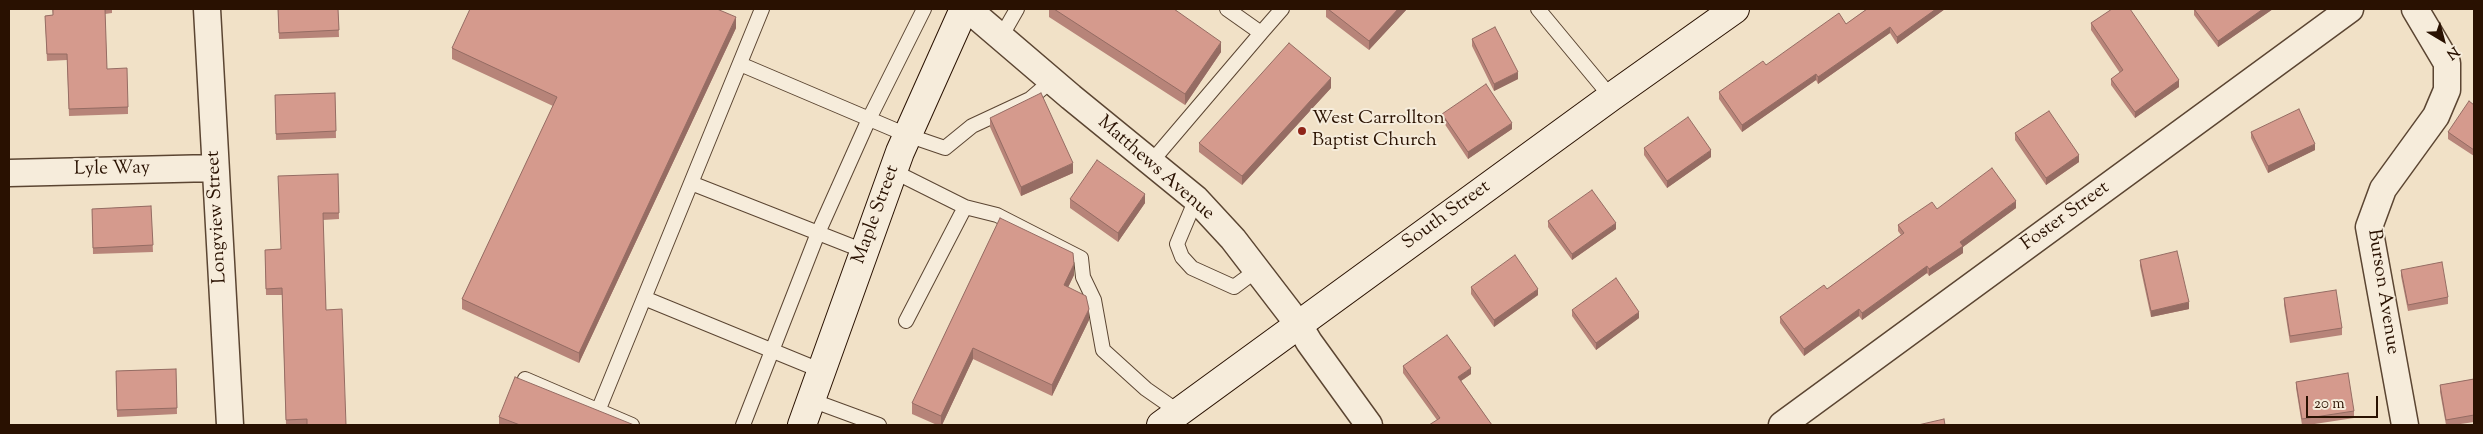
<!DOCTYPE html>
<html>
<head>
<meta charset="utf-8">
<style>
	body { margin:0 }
	#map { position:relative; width:2483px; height:434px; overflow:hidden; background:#f1e1c7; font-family:"Sorts Mill Goudy",serif }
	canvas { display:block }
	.frame { position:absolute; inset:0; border:10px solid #291101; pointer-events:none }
	.north { position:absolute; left:2418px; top:15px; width:50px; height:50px; -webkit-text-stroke:4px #f6ecdb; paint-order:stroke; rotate:143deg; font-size:14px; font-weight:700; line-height:20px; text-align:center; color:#291101 }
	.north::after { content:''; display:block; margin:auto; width:18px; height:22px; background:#291101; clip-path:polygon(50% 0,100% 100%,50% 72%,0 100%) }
	.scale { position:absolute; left:2306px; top:396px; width:72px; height:22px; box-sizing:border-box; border:2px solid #291101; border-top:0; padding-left:6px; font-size:15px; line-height:18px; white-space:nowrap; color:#291101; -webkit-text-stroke:4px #f6ecdb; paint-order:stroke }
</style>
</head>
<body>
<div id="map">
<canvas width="2483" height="434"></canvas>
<div class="frame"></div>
<div class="north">N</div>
<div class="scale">20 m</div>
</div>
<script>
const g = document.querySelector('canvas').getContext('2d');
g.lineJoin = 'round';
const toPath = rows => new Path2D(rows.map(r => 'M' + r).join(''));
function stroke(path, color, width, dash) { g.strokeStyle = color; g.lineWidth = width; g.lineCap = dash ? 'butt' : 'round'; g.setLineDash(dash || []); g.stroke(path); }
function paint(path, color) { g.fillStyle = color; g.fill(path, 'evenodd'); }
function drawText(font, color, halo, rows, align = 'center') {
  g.font = font + ' "Sorts Mill Goudy",serif'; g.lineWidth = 4; g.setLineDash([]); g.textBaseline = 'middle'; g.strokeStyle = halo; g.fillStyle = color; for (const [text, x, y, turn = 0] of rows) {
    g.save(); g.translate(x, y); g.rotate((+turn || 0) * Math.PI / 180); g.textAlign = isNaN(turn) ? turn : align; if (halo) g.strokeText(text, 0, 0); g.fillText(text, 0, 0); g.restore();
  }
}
const lane = toPath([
	[1538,9,1611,97],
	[1261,33,1282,9],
	[1001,37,1017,9],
	[740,64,907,135,945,148,972,126,1030,99,1051,81],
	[1152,161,1261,33,1227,9],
	[893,171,965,207,997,215,1081,258,1083,277,1094,300,1103,350,1146,389,1179,412],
	[691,183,864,251],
	[1196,199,1177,244,1182,257,1192,268,1234,287,1257,270],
	[644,298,822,371],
	[906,321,965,207],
	[525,379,632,425],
	[811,400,879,425],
	[598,411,762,9],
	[743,425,818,233,869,119,924,9]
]);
const street = toPath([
	[207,9,230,425],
	[968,9,1071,97,1196,199,1233,239,1299,325,1309,342,1369,425],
	[9,173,214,168],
	[1782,425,2350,9],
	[2405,425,2369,227,2383,189,2436,116,2447,90,2447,63,2415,9]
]);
const secondary = toPath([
	[802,425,900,152,964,9],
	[1161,425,1611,97,1735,9]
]);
stroke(lane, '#5b4532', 16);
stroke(street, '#5b4532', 29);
stroke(secondary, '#291101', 30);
stroke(lane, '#f6ecdb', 14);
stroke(street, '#f6ecdb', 26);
stroke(secondary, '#f6ecdb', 28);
paint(toPath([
	[52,9,112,9,112,13,105,14,107,69,128,107,128,114,69,116,67,60,47,61,45,16,53,15],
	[278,9,338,9,339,37,279,39],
	[1049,9,1174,9,1221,52,1185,105,1049,17],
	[1326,9,1407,9,1369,50,1326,17],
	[1867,9,1945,9,1897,44,1890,33,1818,84,1816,80,1742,132,1719,99,1719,92,1766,65,1846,24],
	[2194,9,2273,9,2218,47,2194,15],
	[2091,23,2179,87,2135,118,2111,85,2111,79,2120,73,2091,30],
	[736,28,579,363,462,309,462,299,553,106,452,59,452,48],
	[1472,39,1518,79,1494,91,1472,46],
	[1331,88,1242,185,1199,152,1199,143],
	[335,93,336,138,276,140,275,95],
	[2474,105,2474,156,2448,139,2448,132],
	[1442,114,1512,129,1468,159,1442,120],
	[990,118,1073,173,1021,196,990,127],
	[2251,132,2315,150,2268,173,2251,138],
	[2015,133,2079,162,2046,185,2015,140],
	[1644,148,1711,157,1667,188,1644,155],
	[338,174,339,219,323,220,326,310,346,425,286,425,282,295,266,295,265,250,281,249],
	[1070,199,1145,203,1118,242,1070,208],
	[151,206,153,252,93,254,92,209],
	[2016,208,1963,247,1963,253,1929,276,1927,273,1862,320,1859,316,1804,356,1780,323,1780,317,1827,289,1901,235,1898,231,1898,225,1937,209],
	[1000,218,1074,275,1068,287,1089,320,1052,396,973,359,942,425,937,425,912,414,912,403],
	[1548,221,1616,229,1572,260,1548,227],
	[2140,260,2189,309,2151,317,2140,266],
	[2401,270,2448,297,2448,304,2408,311,2401,276],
	[1471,287,1538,295,1494,327,1471,294],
	[2284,298,2342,328,2342,335,2290,343,2284,305],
	[1572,310,1639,318,1596,350,1572,316],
	[1403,366,1471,374,1461,381,1492,425,1437,420,1403,373],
	[176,369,177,414,117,417,116,371],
	[2474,379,2474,422,2454,425,2446,425,2440,392,2440,385],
	[2296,382,2354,411,2354,418,2308,425,2302,425,2296,388],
	[499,417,634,425,499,425]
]), '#b78479');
paint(toPath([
	[1398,9,1407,9,1369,50,1369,41],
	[1936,9,1945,9,1897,44,1897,37],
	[2263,9,2273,9,2218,47,2218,41],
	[736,17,736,28,579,363,579,353],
	[1890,27,1890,33,1818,84,1818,77],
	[1221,42,1221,52,1185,105,1185,94],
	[1518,72,1518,79,1494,91,1494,84],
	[1816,74,1816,80,1742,132,1742,125],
	[1331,78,1331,88,1242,185,1242,176],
	[2179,80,2179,87,2135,118,2135,112],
	[1512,123,1512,129,1468,159,1468,152],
	[2315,144,2315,150,2268,173,2268,166],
	[1711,150,1711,157,1667,188,1667,181],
	[2079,155,2079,162,2046,185,2046,178],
	[1073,163,1073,173,1021,196,1021,187],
	[1145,194,1145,203,1118,242,1118,233],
	[2016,201,2016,208,1963,247,1963,253,1929,276,1929,269,1960,242],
	[1616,223,1616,229,1572,260,1572,254],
	[1074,264,1074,275,1064,296,1064,285],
	[1927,266,1927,273,1862,320,1862,313],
	[1538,289,1538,295,1494,327,1494,320],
	[2189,302,2189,309,2151,317,2151,311],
	[1089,309,1089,320,1052,396,1052,385],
	[1859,309,1859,316,1804,356,1804,349],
	[1639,312,1639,318,1596,350,1596,343],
	[973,348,973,359,942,425,941,425,941,416],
	[1471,368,1471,374,1458,383,1458,377]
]), '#956c63');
const building = toPath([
	[53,9,105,9,107,69,127,68,128,107,69,109,67,54,47,54,45,16,53,15,53,9],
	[278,9,338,9,339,30,279,33,278,9],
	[470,9,717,9,736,17,579,353,462,299,557,97,452,48,470,9],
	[1054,9,1174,9,1221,42,1185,94,1054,9],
	[1328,9,1398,9,1369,41,1328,9],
	[1867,9,1936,9,1897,37,1890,27,1818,77,1816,74,1742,125,1719,92,1763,61,1766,65,1839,13,1846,24,1867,9],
	[2112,9,2130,9,2179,80,2135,112,2111,79,2123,70,2091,23,2112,9],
	[2194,9,2263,9,2218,41,2194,9],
	[1495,27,1518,72,1494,84,1472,39,1495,27],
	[1289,43,1331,78,1242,176,1199,143,1289,43],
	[1486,84,1512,123,1468,152,1442,114,1486,84],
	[335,93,336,131,276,134,275,95,335,93],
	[1041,93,1073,163,1021,187,990,118,1041,93],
	[2469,101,2474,105,2474,150,2448,132,2469,101],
	[2299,109,2315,144,2268,166,2251,132,2299,109],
	[2049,111,2079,155,2046,178,2015,133,2049,111],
	[1688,117,1711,150,1667,181,1644,148,1688,117],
	[1097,160,1145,194,1118,233,1070,199,1097,160],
	[1992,168,2016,201,1960,242,1963,246,1929,269,1927,266,1862,313,1859,309,1804,349,1780,317,1824,285,1827,289,1904,233,1898,225,1932,202,1937,209,1992,168],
	[338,174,339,213,323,213,326,310,342,309,346,425,307,425,307,419,286,420,282,288,266,289,265,250,281,249,278,176,338,174],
	[1592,190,1616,223,1572,254,1548,221,1592,190],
	[151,206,153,245,93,248,92,209,151,206],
	[1000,218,1073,253,1074,264,1064,285,1086,296,1089,309,1052,385,973,348,941,416,912,403,1000,218],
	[2177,251,2189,302,2151,311,2140,260,2177,251],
	[1515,255,1538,289,1494,320,1471,287,1515,255],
	[2442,262,2448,297,2408,305,2401,270,2442,262],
	[1616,278,1639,312,1596,343,1572,310,1616,278],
	[2336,290,2342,328,2290,336,2284,298,2336,290],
	[1447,335,1471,368,1458,377,1492,425,1429,425,1440,418,1403,366,1447,335],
	[176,369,177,408,117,410,116,371,176,369],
	[2348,373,2354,411,2302,419,2296,382,2348,373],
	[515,377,634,425,520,425,499,417,515,377],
	[2474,379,2474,415,2446,420,2440,385,2474,379],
	[1944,419,1945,425,1918,425,1944,419]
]);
paint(building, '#d59a8d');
stroke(building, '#956c63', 1);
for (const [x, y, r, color] of [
	[1302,131,5,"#8f2418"]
]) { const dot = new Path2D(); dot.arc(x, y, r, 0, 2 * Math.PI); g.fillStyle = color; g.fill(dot); stroke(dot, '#f6ecdb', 2); }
drawText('19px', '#291101', '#f6ecdb', [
	["West Carrollton",1312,120],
	["Baptist Church",1312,142]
], 'left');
drawText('19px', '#291101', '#f6ecdb', [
	["Matthews Avenue",1155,169,41],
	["Lyle Way",112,170,-1],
	["Maple Street",877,215,-70],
	["South Street",1447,216,-36],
	["Longview Street",218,217,-93],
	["Foster Street",2066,217,-36],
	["Burson Avenue",2382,292,81]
]);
</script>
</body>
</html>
